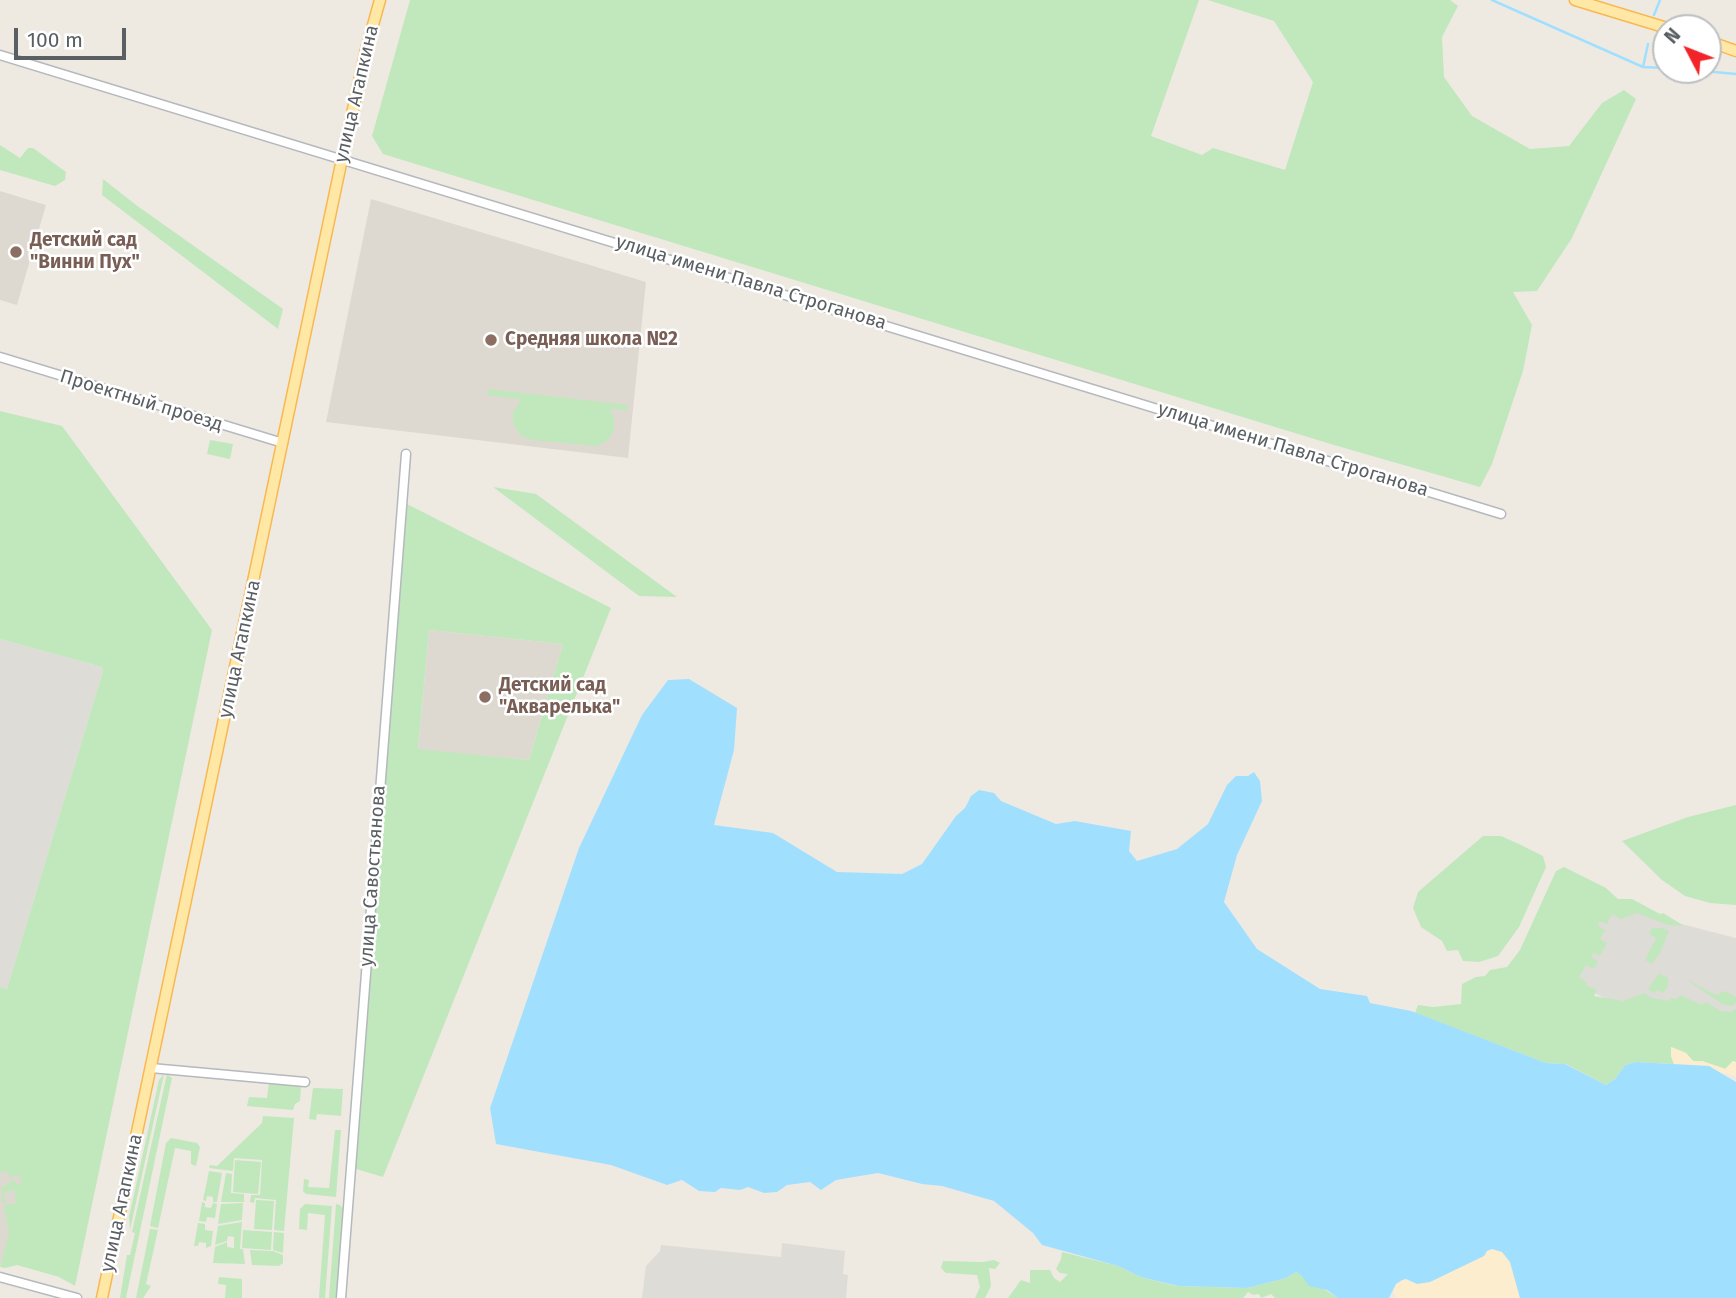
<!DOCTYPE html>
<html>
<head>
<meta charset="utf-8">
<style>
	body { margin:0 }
	#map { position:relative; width:1736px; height:1298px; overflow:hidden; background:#eeeae2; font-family:"Fira Sans",sans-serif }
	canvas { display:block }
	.north { position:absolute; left:1652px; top:14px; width:70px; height:70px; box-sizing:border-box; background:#fff; border:2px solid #bdbfc1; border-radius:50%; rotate:312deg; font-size:19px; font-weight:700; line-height:28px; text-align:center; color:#5a5f63 }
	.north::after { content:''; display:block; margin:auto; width:24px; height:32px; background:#f12529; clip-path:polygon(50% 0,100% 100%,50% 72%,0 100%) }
	.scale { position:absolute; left:14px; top:28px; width:112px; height:32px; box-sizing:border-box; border:4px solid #5a5f63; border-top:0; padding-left:9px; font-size:21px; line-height:24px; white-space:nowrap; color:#5a5f63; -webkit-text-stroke:5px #fff; paint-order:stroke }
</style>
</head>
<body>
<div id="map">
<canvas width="1736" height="1298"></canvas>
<div class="north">N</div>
<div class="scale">100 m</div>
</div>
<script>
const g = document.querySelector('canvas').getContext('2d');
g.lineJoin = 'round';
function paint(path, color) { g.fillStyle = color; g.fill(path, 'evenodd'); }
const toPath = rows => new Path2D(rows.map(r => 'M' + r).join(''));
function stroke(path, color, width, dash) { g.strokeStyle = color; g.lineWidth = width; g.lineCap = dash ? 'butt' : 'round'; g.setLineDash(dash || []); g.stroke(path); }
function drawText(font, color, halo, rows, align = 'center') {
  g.font = font + ' "Fira Sans",sans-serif'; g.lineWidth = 5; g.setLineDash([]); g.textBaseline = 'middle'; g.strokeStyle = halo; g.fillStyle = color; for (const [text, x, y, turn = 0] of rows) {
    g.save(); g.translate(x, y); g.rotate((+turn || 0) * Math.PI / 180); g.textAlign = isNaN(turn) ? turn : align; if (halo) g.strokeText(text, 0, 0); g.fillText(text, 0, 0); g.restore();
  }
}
paint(toPath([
	[0,639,102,667,103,671,7,989,0,987],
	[1607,905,1736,938,1736,1015,1619,1005,1567,980],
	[782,1243,845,1251,843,1274,848,1275,846,1298,642,1298,646,1266,660,1251,661,1245,781,1257]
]), '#dedcd6');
paint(toPath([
	[0,191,46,205,17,305,0,300],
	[371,199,646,282,628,458,326,422],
	[429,630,563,644,529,760,418,750],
	[30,1166,0,1267,0,1171]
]), '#ded9d0');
paint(toPath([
	[410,0,1199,0,1151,136,1202,155,1213,148,1285,170,1313,82,1274,21,1208,0,1450,0,1458,6,1442,37,1444,77,1472,116,1530,149,1569,146,1602,103,1624,90,1636,99,1572,238,1537,291,1513,292,1532,325,1523,371,1492,464,1480,487,1334,445,383,154,372,136],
	[0,145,20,158,28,148,33,148,66,172,65,180,55,186,0,170],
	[103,179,136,205,283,309,278,329,102,195],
	[488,389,628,405,627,410,610,409,614,418,614,430,608,440,597,446,532,440,521,436,513,424,513,412,521,399,487,395],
	[0,411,62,426,212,630,75,1286,59,1277,17,1265,5,1268,0,1267,9,1233,4,1205,16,1203,14,1190,4,1192,6,1202,3,1203,1,1188,10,1183,10,1181,15,1180,16,1185,21,1184,20,1175,9,1177,8,1171,0,1172,0,987,7,989,103,671,102,667,0,639],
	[210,440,233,444,230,459,207,454],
	[493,487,536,494,677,597,639,596],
	[407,504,611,608,383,1177,353,1168],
	[429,630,563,644,529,760,418,749],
	[1736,805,1736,905,1710,903,1685,896,1662,880,1622,841,1688,817],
	[1483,836,1501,836,1521,845,1543,856,1546,867,1519,927,1498,956,1479,962,1463,961,1458,950,1447,951,1442,941,1421,927,1413,908,1418,892],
	[1564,867,1606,888,1618,899,1632,899,1660,914,1663,913,1684,926,1668,925,1637,913,1621,919,1612,914,1607,924,1600,921,1598,926,1605,930,1600,939,1607,943,1600,956,1593,953,1591,957,1598,961,1594,969,1586,965,1579,977,1586,982,1587,986,1597,990,1594,996,1623,1001,1644,993,1652,998,1668,1001,1671,998,1677,999,1680,995,1702,1005,1706,1002,1720,1011,1731,1012,1736,1009,1736,1062,1733,1061,1726,1069,1702,1061,1693,1061,1686,1053,1671,1047,1671,1056,1674,1064,1637,1062,1625,1065,1615,1079,1606,1085,1566,1064,1546,1063,1415,1013,1418,1005,1433,1007,1461,1004,1462,984,1476,977,1485,976,1490,970,1507,967,1520,950,1556,871],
	[1652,928,1661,928,1669,931,1660,953,1652,964,1645,960,1656,938,1649,934],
	[1659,973,1668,978,1668,986,1663,993,1657,990,1654,993,1648,989],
	[1686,979,1718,996,1721,991,1729,993,1736,997,1736,1003,1732,1006,1722,1004],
	[164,1074,130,1230,129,1217,159,1080],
	[167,1074,172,1078,126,1298,120,1298,127,1255,130,1255,135,1233,132,1232],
	[269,1082,301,1086,300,1101,295,1104,293,1110,247,1106,249,1097,267,1098],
	[313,1088,343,1089,341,1116,317,1114,316,1120,309,1119],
	[263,1116,294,1118,284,1231,274,1230,276,1200,255,1198,254,1203,250,1202,251,1195,260,1195,262,1160,234,1158,233,1171,209,1168,210,1165,217,1166,262,1123],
	[335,1130,341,1130,336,1197,306,1194,303,1191,304,1179,309,1180,308,1187,329,1188],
	[171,1138,197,1143,200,1147,196,1166,191,1164,191,1151,175,1148,158,1228,150,1226,166,1143],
	[235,1160,261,1162,258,1194,233,1192],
	[209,1171,222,1173,217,1202,213,1202,213,1197,207,1196,206,1201,203,1200],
	[226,1173,232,1174,231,1193,244,1194,244,1202,221,1202],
	[256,1200,274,1201,272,1230,254,1229],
	[202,1202,205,1203,205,1207,211,1208,213,1203,217,1204,215,1218,207,1217,206,1222,199,1221],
	[243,1203,242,1220,218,1224,221,1204],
	[305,1204,332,1206,325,1298,319,1298,325,1215,308,1213,307,1230,299,1229,300,1209],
	[336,1204,340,1205,344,1210,338,1298,329,1298],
	[242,1222,240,1249,243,1249,245,1264,213,1263,215,1247,227,1242,227,1247,234,1248,234,1237,228,1236,227,1241,215,1245,218,1226],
	[198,1223,205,1224,205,1230,213,1231,211,1246,206,1248,206,1243,199,1242,198,1246,194,1246],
	[150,1229,158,1230,146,1284,151,1286,143,1298,136,1298],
	[243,1230,272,1232,271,1250,242,1248],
	[274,1232,284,1233,283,1253,273,1250],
	[250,1250,273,1251,283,1255,283,1263,279,1266,252,1265],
	[1062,1252,1118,1266,1141,1277,1176,1286,1247,1288,1286,1278,1296,1272,1338,1298,1275,1298,1271,1294,1261,1298,1259,1294,1253,1295,1248,1292,1243,1298,1008,1298,1021,1280,1030,1283,1030,1270,1050,1270,1054,1278,1060,1282,1068,1274,1060,1273,1056,1269,1061,1259],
	[994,1260,1000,1263,995,1269,989,1268,991,1286,985,1298,975,1298,980,1287,977,1275,946,1273,941,1268,943,1261,983,1262],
	[219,1277,242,1279,242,1298,225,1298,226,1285,218,1284]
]), '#c1e7bd');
paint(toPath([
	[1671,1047,1686,1053,1693,1061,1702,1061,1725,1069,1733,1061,1736,1062,1736,1076,1718,1072,1709,1066,1674,1064,1671,1056],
	[1492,1249,1502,1252,1510,1262,1520,1298,1397,1298,1392,1289,1396,1284,1406,1279,1417,1284,1430,1282,1484,1256,1486,1251]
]), '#fcedcf');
paint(toPath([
	[689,679,737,708,734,750,714,825,773,833,837,872,902,874,922,864,956,816,965,808,971,796,979,790,994,793,1001,801,1056,824,1075,821,1131,831,1129,851,1137,861,1177,849,1208,824,1227,785,1236,776,1248,776,1254,772,1260,781,1262,801,1237,855,1224,902,1257,949,1320,989,1367,996,1370,1003,1411,1011,1546,1063,1565,1064,1606,1085,1615,1079,1625,1065,1637,1062,1709,1066,1736,1082,1736,1298,1520,1298,1510,1262,1502,1252,1492,1249,1487,1251,1484,1256,1430,1282,1417,1284,1406,1279,1402,1280,1396,1284,1389,1298,1338,1298,1327,1290,1309,1286,1302,1276,1296,1272,1286,1278,1247,1288,1178,1286,1141,1277,1118,1266,1042,1245,1033,1233,994,1201,942,1186,922,1184,878,1173,836,1180,821,1190,810,1182,787,1185,777,1192,764,1193,748,1187,740,1190,721,1188,715,1192,699,1191,682,1180,667,1185,611,1165,496,1144,490,1108,579,848,642,715,668,680]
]), '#a1dfff');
stroke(toPath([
	[1492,0,1643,67,1648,44],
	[1654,15,1660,0],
	[1643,67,1666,68],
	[1692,70,1736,74]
]), '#a1dfff', 2.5);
const minor = toPath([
	[0,55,1501,514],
	[0,357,283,443],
	[151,1068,305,1082],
	[0,1277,77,1298],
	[341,1298,406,454]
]);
const major = toPath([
	[1575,0,1667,28],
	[1708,41,1736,51],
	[102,1298,342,159,366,50,380,0]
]);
stroke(minor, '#b5b9bd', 11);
stroke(major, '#f8b851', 13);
stroke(minor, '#fff', 8);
stroke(major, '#ffe8a6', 10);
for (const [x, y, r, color] of [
	[16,252,7,"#8d6e63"],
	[491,340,7,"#8d6e63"],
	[485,697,7,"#8d6e63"]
]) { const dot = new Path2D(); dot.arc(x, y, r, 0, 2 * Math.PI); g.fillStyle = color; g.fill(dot); stroke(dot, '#fff', 2.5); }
drawText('19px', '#5a5f63', '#fff', [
	["улица Агапкина",357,94,-77],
	["улица имени Павла Строганова",751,283,17],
	["Проектный проезд",141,401,17],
	["улица имени Павла Строганова",1293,450,17],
	["улица Агапкина",240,649,-78],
	["улица Савостьянова",373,876,-86],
	["улица Агапкина",122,1203,-78]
]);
drawText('bold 19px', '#785e54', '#fff', [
	["Детский сад",30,241],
	["\"Винни Пух\"",30,263],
	["Средняя школа №2",505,340],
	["Детский сад",499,686],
	["\"Акварелька\"",499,708]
], 'left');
</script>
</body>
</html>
